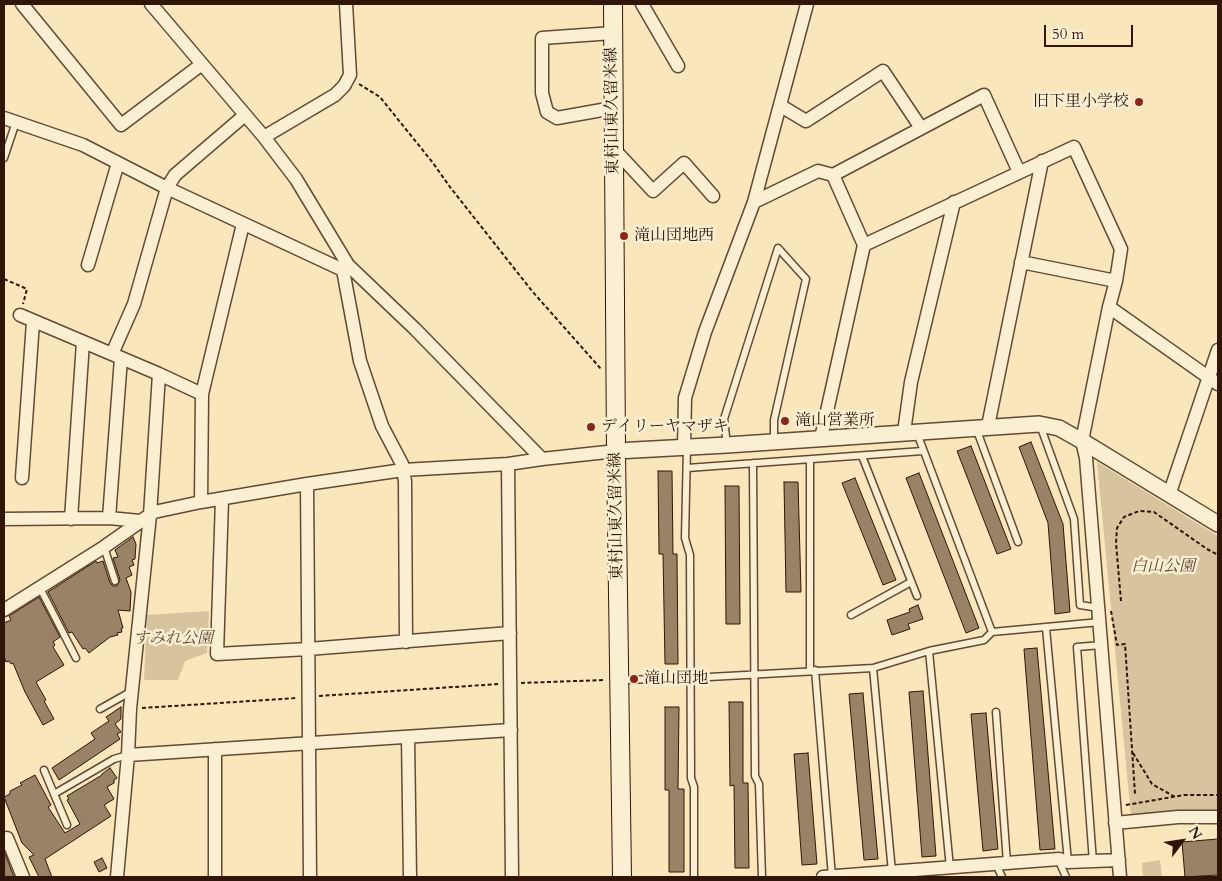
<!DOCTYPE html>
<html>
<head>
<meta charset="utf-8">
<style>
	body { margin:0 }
	#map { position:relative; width:1222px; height:881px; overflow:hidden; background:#f9e6bb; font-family:Cardo,serif }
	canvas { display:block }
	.frame { position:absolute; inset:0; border:5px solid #301608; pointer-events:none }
	.north { position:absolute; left:1157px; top:816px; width:50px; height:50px; -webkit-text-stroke:4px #fbefd3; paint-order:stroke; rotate:59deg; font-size:14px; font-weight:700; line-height:20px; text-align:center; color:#301608 }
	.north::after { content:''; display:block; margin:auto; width:18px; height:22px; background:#301608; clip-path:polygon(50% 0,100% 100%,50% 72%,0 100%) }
	.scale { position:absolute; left:1044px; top:25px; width:89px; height:22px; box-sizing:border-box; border:2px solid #301608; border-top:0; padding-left:6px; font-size:15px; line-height:18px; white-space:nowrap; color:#301608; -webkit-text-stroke:4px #fbefd3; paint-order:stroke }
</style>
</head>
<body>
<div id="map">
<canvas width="1222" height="881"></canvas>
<div class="frame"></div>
<div class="north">N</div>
<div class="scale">50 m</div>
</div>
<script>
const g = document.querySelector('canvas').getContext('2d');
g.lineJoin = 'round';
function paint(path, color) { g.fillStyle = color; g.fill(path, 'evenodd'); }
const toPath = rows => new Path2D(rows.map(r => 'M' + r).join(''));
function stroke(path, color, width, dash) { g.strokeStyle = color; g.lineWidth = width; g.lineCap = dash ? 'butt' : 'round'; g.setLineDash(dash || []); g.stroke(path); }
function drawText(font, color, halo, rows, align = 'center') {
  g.font = font + ' Cardo,"Noto Serif JP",serif'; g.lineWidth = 5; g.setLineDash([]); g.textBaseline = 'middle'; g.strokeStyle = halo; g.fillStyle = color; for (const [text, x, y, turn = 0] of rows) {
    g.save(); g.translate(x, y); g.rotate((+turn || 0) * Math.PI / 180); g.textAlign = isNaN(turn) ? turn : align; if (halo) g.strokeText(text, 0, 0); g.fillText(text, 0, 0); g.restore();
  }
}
paint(toPath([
	[1097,462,1218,536,1218,810,1177,811,1131,816],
	[209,611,207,653,185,661,178,680,144,680,147,615],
	[1160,860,1162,877,1143,877,1142,863]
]), '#d7c39d');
const building = toPath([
	[1031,442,1063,524,1070,612,1055,614,1048,523,1019,447,1031,442],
	[971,446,1011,549,997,554,957,451,971,446],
	[658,471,672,471,673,554,677,554,678,664,665,664,663,554,659,554,658,471],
	[919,473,979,628,966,633,906,478,919,473],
	[855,478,896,580,883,585,842,483,855,478],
	[784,482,798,482,801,592,786,592,784,482],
	[725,486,739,486,740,624,726,624,725,486],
	[133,537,136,544,135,559,132,560,134,565,129,567,132,575,126,578,131,592,130,611,118,610,123,628,121,629,122,632,117,633,118,635,110,637,89,653,85,648,83,649,72,632,69,633,48,592,96,561,97,563,103,561,110,583,113,586,117,586,120,580,113,558,118,557,115,550,133,537],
	[39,597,60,637,53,642,55,645,53,647,64,665,36,682,46,700,44,701,54,719,43,725,25,692,13,663,11,664,9,661,6,662,4,656,4,623,11,620,9,616,39,597],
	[918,605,923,619,908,624,910,629,892,635,887,620,910,612,909,609,918,605],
	[1037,648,1055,849,1040,850,1024,649,1037,648],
	[923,691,936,856,922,857,909,692,923,691],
	[863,693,878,859,864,860,849,694,863,693],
	[729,702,743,702,743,783,748,783,749,868,735,868,734,785,730,786,729,702],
	[121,707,121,719,115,724,121,732,117,734,120,739,59,780,52,768,95,739,91,733,109,721,106,717,121,707],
	[665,707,679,707,678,789,684,789,684,872,669,872,669,790,665,790,665,707],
	[986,713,998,849,983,851,971,714,986,713],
	[808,753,817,864,802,865,794,754,808,753],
	[110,768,117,778,114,780,114,783,107,787,114,799,104,805,111,816,45,859,52,877,39,877,29,857,34,855,22,843,4,797,10,794,10,791,22,785,20,783,35,775,51,805,48,807,65,833,80,824,67,800,69,799,67,796,102,775,102,774,110,768],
	[1218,839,1218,875,1185,877,1182,842,1218,839],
	[4,851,14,877,4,877,4,851],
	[102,858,107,868,99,872,94,862,102,858]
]);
paint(building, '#998265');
stroke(building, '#301608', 1);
const service = toPath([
	[4,158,16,122],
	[1040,425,1074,519,1080,605,1099,608],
	[976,428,1018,542],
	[917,433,992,632],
	[727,445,724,419,778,248,806,279,774,420,774,441],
	[687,447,685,538,690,555,691,778,694,787,694,877],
	[862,456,917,596],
	[753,463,755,776,759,784,762,877],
	[687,468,923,451],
	[104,547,115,581],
	[40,588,76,658],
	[851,615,911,582],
	[1046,628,1068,862],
	[929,651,950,868],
	[873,668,892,872],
	[815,670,832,877],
	[810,671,810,460],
	[621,680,691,678,873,668,929,651,984,640,992,632,1100,622],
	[100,709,132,691],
	[996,712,1007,863],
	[44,770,67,825],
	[54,794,114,759,128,755],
	[1059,861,1066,877],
	[1093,862,1077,647,1102,645],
	[996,864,1002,877]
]);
const minor = toPath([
	[22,4,121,125,202,64],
	[151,4,264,137,296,179,348,265,415,329,542,459,616,451],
	[642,4,678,66],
	[613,33,542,38,542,93,547,112,557,118,613,108],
	[781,106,806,121,883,71,921,128],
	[4,118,83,145,167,188,343,270],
	[264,137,335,95,344,86,350,75,346,4],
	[614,149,653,191,684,163,713,196],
	[833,175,984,95,1019,172],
	[754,202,818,171,833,175,864,245,821,438],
	[864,245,1074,147,1121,249,1116,281],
	[1021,262,1116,281,1109,307,1082,441,1086,458,1120,877],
	[88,265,118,163],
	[343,270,360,361,382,426,402,464,405,481,406,642],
	[1109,307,1218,384],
	[20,315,159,374,202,394],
	[112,354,134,304,167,188,175,175,245,115],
	[988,426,1042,161],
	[904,432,911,382,954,202],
	[684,447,685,398,705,332,754,202,807,4],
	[508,464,512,877],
	[22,478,33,322],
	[307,484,310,877],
	[1169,495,1218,350],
	[222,499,217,654,308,649,510,633],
	[201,502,202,394,243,224],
	[109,518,121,358],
	[4,519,109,518,140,521],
	[71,519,83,342],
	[4,610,104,547,154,512,201,502,307,484,403,470,508,464,542,459],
	[408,737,410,877],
	[128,755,511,730],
	[1115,823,1178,817,1218,817],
	[4,839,7,838,23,877],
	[117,877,128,755,130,709,150,515,159,374],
	[215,877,215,749],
	[823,877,1059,859,1068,862,1119,860]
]);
const tertiary = toPath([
	[616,451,727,445,1039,424,1059,428,1082,441,1218,524]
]);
const secondary = toPath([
	[613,4,616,451,622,877]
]);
stroke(service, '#624a35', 9);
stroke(minor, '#624a35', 15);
stroke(tertiary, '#624a35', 18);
stroke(secondary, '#301608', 20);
stroke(toPath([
	[359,84,380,97,433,163,450,187,532,291,601,369],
	[4,279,27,289,23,304],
	[1121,601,1116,543,1117,528,1124,517,1139,511,1154,512,1207,549,1218,555],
	[1111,611,1117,645,1125,644,1135,794],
	[521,683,604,680],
	[319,696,499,684],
	[142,708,297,698],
	[1133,753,1152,784,1175,797],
	[1126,805,1184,795,1218,795]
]), '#301608', 2, [4, 2.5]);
stroke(service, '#fbefd3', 6);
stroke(minor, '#fbefd3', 12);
stroke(tertiary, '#fbefd3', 15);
stroke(secondary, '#fbefd3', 18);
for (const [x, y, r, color] of [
	[1139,102,5,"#8f2418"],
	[624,236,5,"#8f2418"],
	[785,421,5,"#8f2418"],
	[591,427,5,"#8f2418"],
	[634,679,5,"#8f2418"]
]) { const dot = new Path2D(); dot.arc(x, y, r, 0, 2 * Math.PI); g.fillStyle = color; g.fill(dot); stroke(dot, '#fbefd3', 2); }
drawText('16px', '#301608', '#fbefd3', [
	["旧下里小学校",1129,102,"right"],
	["滝山団地西",634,236],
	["滝山営業所",795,421],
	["デイリーヤマザキ",601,427],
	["滝山団地",644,679]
], 'left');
drawText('16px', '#301608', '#fbefd3', [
	["東村山東久留米線",613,111,-91],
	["東村山東久留米線",617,516,-91]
]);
drawText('italic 16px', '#624a35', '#fbefd3', [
	["白山公園",1163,567],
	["すみれ公園",173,639]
]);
</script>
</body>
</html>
